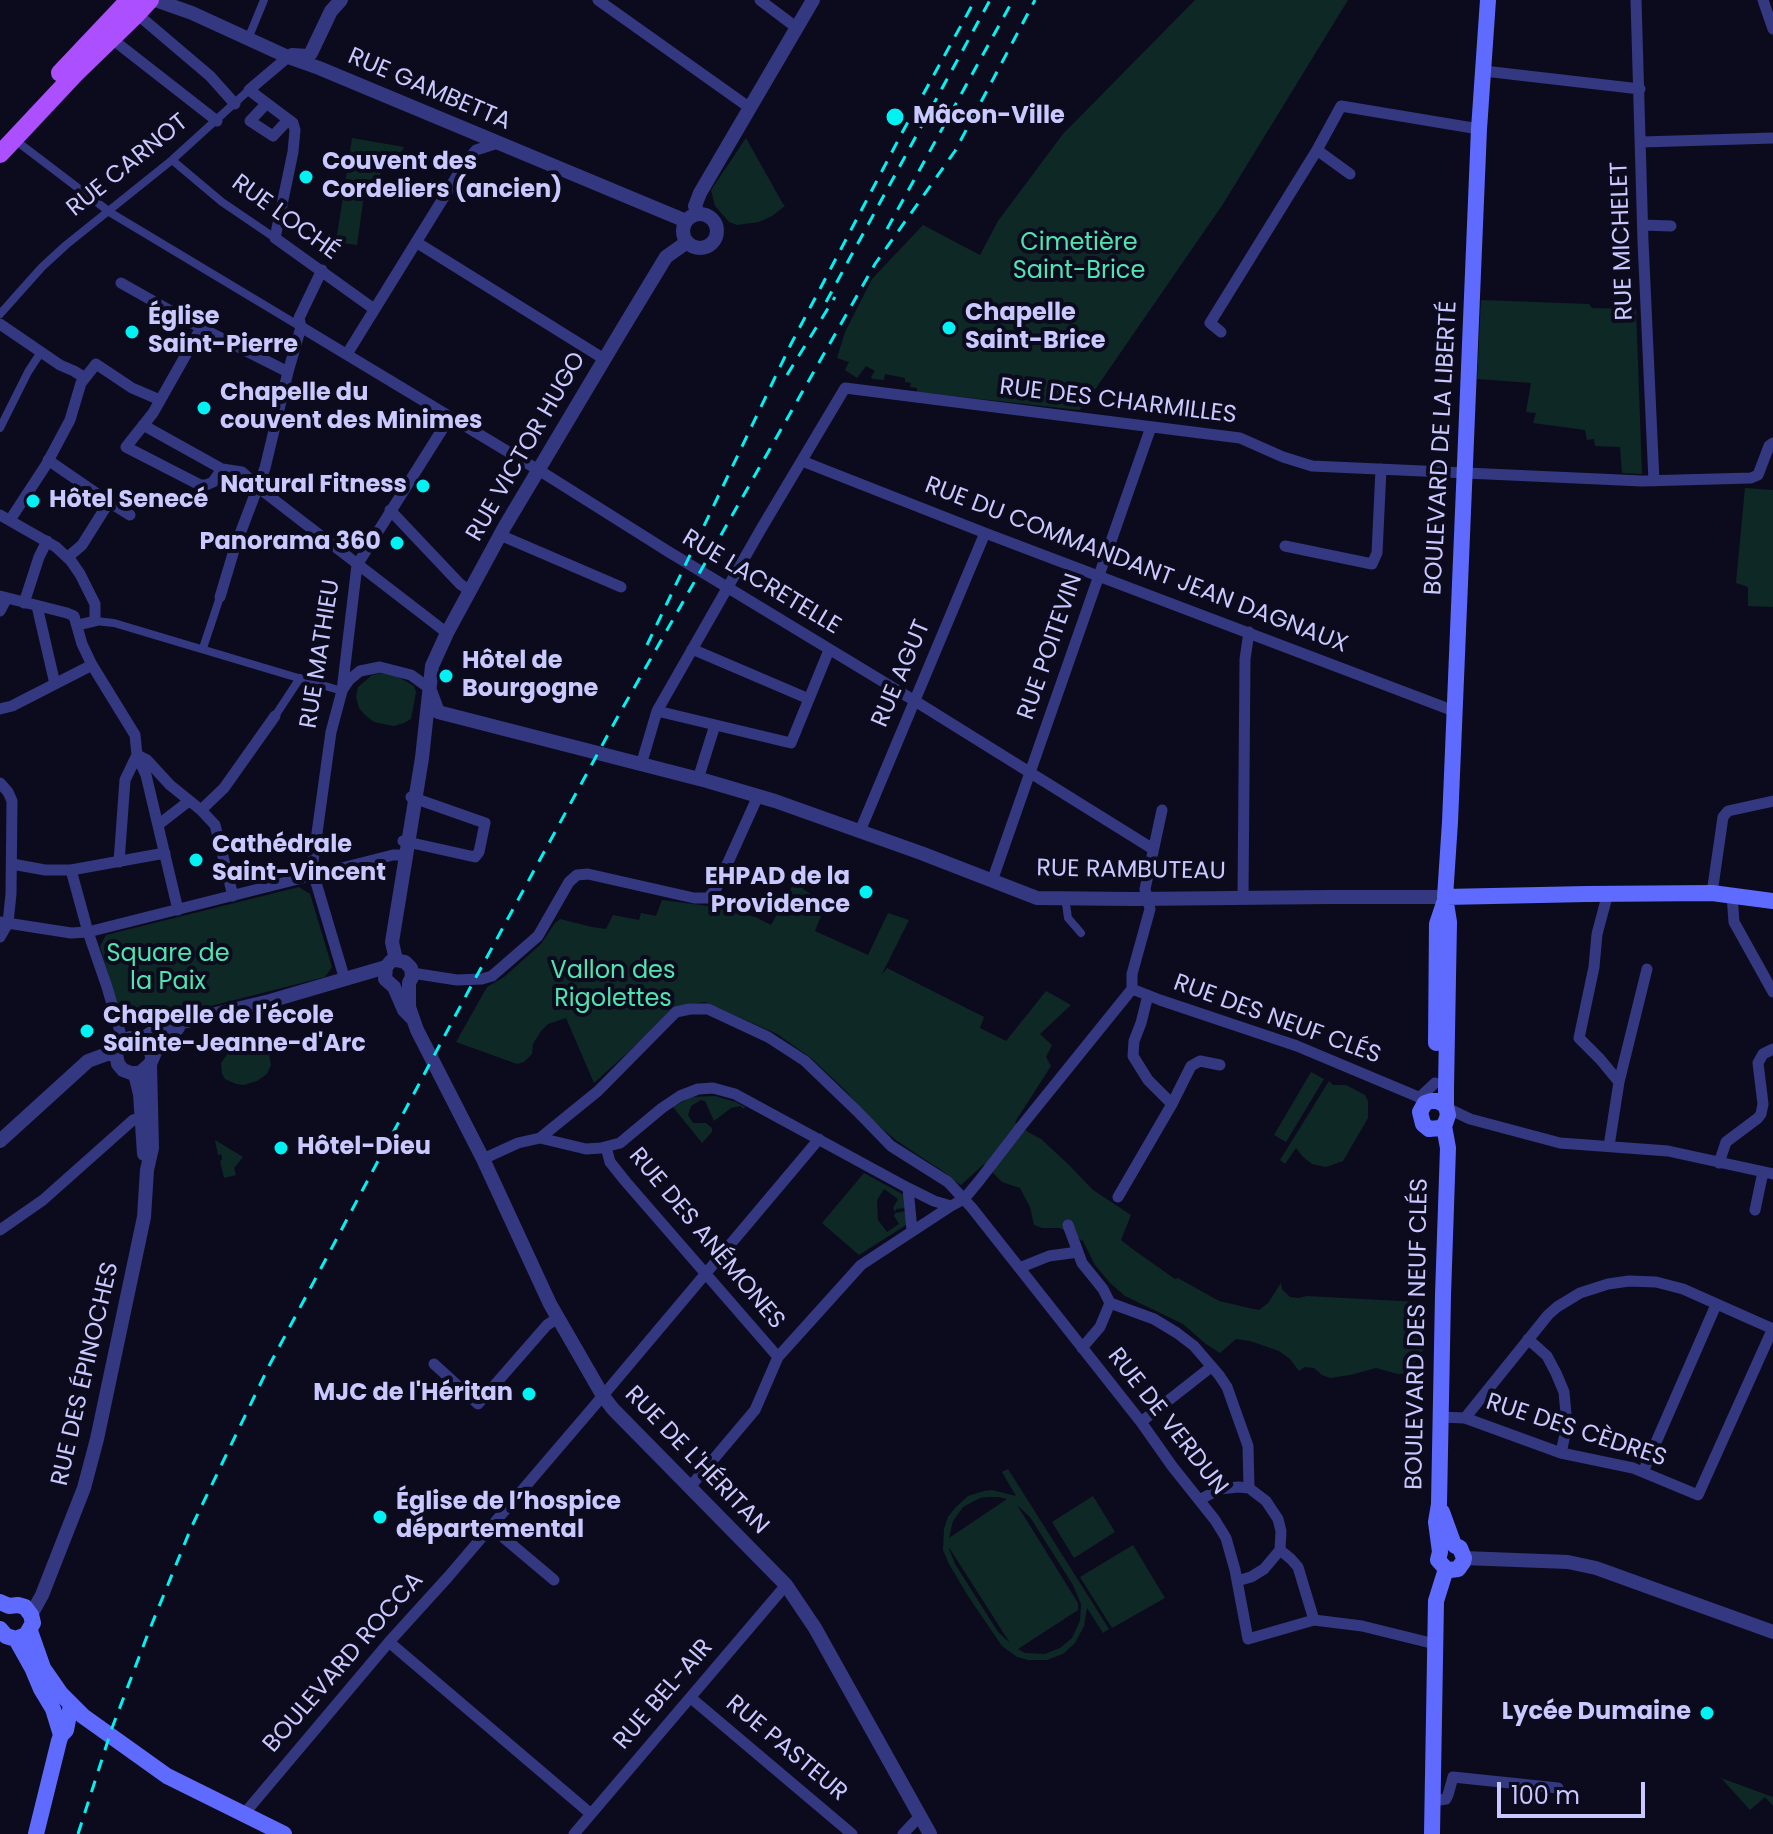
<!DOCTYPE html>
<html>
<head>
<meta charset="utf-8">
<style>
	body { margin:0 }
	#map { position:relative; width:1773px; height:1834px; overflow:hidden; background:#0c0b1e; font-family:Poppins,sans-serif }
	canvas { display:block }
	.scale { position:absolute; left:1497px; top:1782px; width:148px; height:36px; box-sizing:border-box; border:4px solid #c9c8ff; border-top:0; padding-left:10px; font-size:24px; line-height:28px; white-space:nowrap; color:#c9c8ff; -webkit-text-stroke:6px #0c0b1e; paint-order:stroke }
</style>
</head>
<body>
<div id="map">
<canvas width="1773" height="1834"></canvas>
<div class="scale">100 m</div>
</div>
<script>
const g = document.querySelector('canvas').getContext('2d');
g.lineJoin = 'round';
function paint(path, color) { g.fillStyle = color; g.fill(path, 'evenodd'); }
const toPath = rows => new Path2D(rows.map(r => 'M' + r).join(''));
function stroke(path, color, width, dash) { g.strokeStyle = color; g.lineWidth = width; g.lineCap = dash ? 'butt' : 'round'; g.setLineDash(dash || []); g.stroke(path); }
function drawText(font, color, halo, rows, align = 'center') {
  g.font = font + ' Poppins,sans-serif'; g.lineWidth = 8; g.setLineDash([]); g.textBaseline = 'middle'; g.strokeStyle = halo; g.fillStyle = color; for (const [text, x, y, turn = 0] of rows) {
    g.save(); g.translate(x, y); g.rotate((+turn || 0) * Math.PI / 180); g.textAlign = isNaN(turn) ? turn : align; if (halo) g.strokeText(text, 0, 0); g.fillText(text, 0, 0); g.restore();
  }
}
paint(toPath([
	[1195,0,1348,0,1223,204,1083,407,1079,410,917,392,917,388,910,387,911,383,905,382,905,378,885,374,884,380,873,379,871,377,875,371,866,366,857,378,845,370,849,362,837,358,845,332,872,279,923,225,980,255,998,221,1063,134],
	[352,138,404,147,394,166,382,164,378,190,365,188,357,245,336,242],
	[746,138,783,204,785,206,772,216,759,222,737,225,729,222,715,206,711,190],
	[1481,300,1589,304,1592,308,1636,309,1642,474,1622,473,1620,447,1595,446,1594,439,1587,440,1585,430,1533,423,1536,413,1526,412,1531,383,1477,379],
	[1745,488,1773,490,1773,607,1748,606,1748,587,1736,583],
	[380,673,395,675,414,686,416,692,411,719,404,723,394,726,374,722,365,715,359,708,356,697,358,687,372,675],
	[794,883,826,904,815,931,868,955,888,913,909,920,881,976,887,968,984,1017,980,1028,1006,1041,1046,991,1071,1005,1040,1034,1052,1045,1046,1057,1051,1066,1015,1122,1028,1132,1041,1139,1069,1165,1093,1190,1131,1215,1121,1240,1131,1248,1175,1279,1178,1278,1219,1301,1249,1308,1259,1310,1268,1303,1281,1283,1282,1289,1290,1297,1299,1298,1307,1296,1419,1302,1425,1308,1426,1346,1415,1362,1416,1373,1398,1374,1376,1368,1350,1375,1330,1378,1322,1375,1314,1368,1305,1367,1299,1371,1290,1359,1279,1351,1250,1341,1236,1339,1220,1353,1206,1344,1183,1324,1125,1296,1110,1283,1095,1265,1083,1241,1060,1228,1042,1228,1034,1225,1030,1207,1020,1188,1002,1182,984,1164,961,1185,956,1182,944,1172,897,1141,872,1120,844,1089,811,1058,777,1034,705,1002,679,1006,594,1083,566,1018,548,1024,541,1031,533,1044,532,1054,524,1062,517,1064,456,1042,487,987,504,977,541,944,555,923,560,919,592,927,606,929,613,915,639,920,641,913,656,916,662,900,716,907,755,917,771,925],
	[299,887,310,894,332,967,325,977,132,1026,121,1020,100,946,106,935],
	[243,1046,251,1046,265,1050,269,1054,271,1065,267,1074,257,1081,244,1085,236,1084,225,1079,222,1074,221,1063,228,1053],
	[1311,1072,1324,1079,1286,1142,1274,1135],
	[1329,1081,1333,1085,1346,1085,1365,1095,1368,1101,1368,1118,1343,1161,1326,1167,1312,1164,1303,1157,1296,1148,1285,1164,1280,1160],
	[715,1096,736,1102,745,1107,744,1109,740,1106,731,1108,714,1121,705,1101,701,1100,691,1106,688,1115,693,1123,706,1123,712,1128,712,1132,702,1143,673,1107,691,1097],
	[215,1140,243,1157,234,1168,236,1175,224,1178,220,1161,222,1160,222,1157,221,1154,218,1155],
	[864,1173,904,1195,906,1208,896,1209,895,1212,893,1208,898,1199,884,1189,877,1200,878,1220,887,1232,899,1224,894,1216,895,1213,906,1211,906,1225,859,1255,822,1223],
	[1008,1469,1109,1629,1103,1633,1087,1608,1084,1626,1075,1643,1063,1654,1047,1660,1028,1660,1017,1657,1002,1646,968,1596,949,1564,943,1550,944,1529,948,1517,955,1508,968,1496,984,1491,992,1490,1016,1496,1002,1472],
	[988,1497,999,1497,1007,1499,949,1538,953,1521,963,1507,980,1498],
	[1017,1505,1030,1517,1073,1585,1081,1604,1080,1621,1072,1638,1060,1648,1045,1654,1025,1653,1018,1649,1078,1610,1078,1603],
	[949,1549,950,1549,1010,1643,998,1632,955,1564],
	[1093,1496,1115,1532,1074,1558,1052,1522],
	[1133,1545,1165,1598,1112,1628,1080,1577],
	[1721,1778,1773,1797,1773,1806,1765,1797,1750,1810]
]), '#0e2825');
stroke(toPath([
	[248,39,264,0],
	[15,140,111,213,301,327],
	[172,160,222,202,275,238],
	[0,314,42,267,66,245,172,160,249,90],
	[0,428,28,372,41,352],
	[95,621,114,623,342,691],
	[203,648,220,597],
	[275,716,300,678],
	[1066,904,1068,918,1081,933]
]), '#333880', 8);
stroke(toPath([
	[598,0,750,108],
	[760,0,797,28],
	[1636,0,1643,241,1654,481],
	[1763,0,1773,29],
	[137,14,210,76,235,104],
	[112,39,217,121],
	[288,57,249,90,293,123,295,130,293,152,275,238,374,309],
	[1484,71,1640,89],
	[266,104,250,121,273,136,288,120],
	[1642,142,1773,138],
	[1317,150,1350,174],
	[1643,225,1671,226],
	[416,242,604,359],
	[121,283,201,328,288,372],
	[0,324,60,365,74,371,85,378],
	[301,327,545,474,669,552,915,701,1153,849],
	[201,328,153,413,126,447,200,485,206,485,213,482,222,469],
	[1221,332,1210,323,1317,150,1341,106,1479,129],
	[347,354,465,163,476,150,498,143],
	[143,425,222,469,242,472,264,492,447,633],
	[48,460,109,502,82,545,68,557],
	[802,461,985,533,1454,711],
	[109,502,130,515],
	[390,510,460,584,470,591],
	[0,515,56,547,71,561,80,574,95,604,95,621,78,625],
	[10,520,46,465,70,420,81,383,96,364,132,388,160,400],
	[500,535,621,587],
	[1285,546,1372,564,1377,553,1381,469],
	[0,596,67,613,74,616,82,644,92,665,135,735,137,755,125,780,119,862],
	[220,597,235,547,265,468,288,372,301,327,299,318,322,270],
	[24,603,39,557,47,541],
	[37,606,55,684],
	[0,611,7,598],
	[692,649,809,699],
	[343,689,349,680,360,671,380,667,411,675,429,688],
	[0,709,12,706,92,665],
	[657,711,791,743,829,650],
	[137,755,147,760,170,785,201,810,215,825,233,896],
	[137,756,146,775,178,910],
	[641,765,657,711,761,529,845,388,1240,438,1283,457,1312,466,1642,481,1751,478,1758,475,1769,446,1773,443],
	[698,779,715,725],
	[0,783,8,792,12,801,11,894,8,923,0,937],
	[201,810,224,788,275,716],
	[158,825,189,801],
	[860,831,985,533],
	[403,841,475,857,479,852,485,823,411,797],
	[12,864,45,870,71,870,165,853],
	[71,870,88,932,107,987,123,1042],
	[992,881,1151,427],
	[1608,893,1597,934,1594,967,1579,1038,1600,1059,1619,1082,1609,1146],
	[1712,893,1723,817,1728,811,1773,801],
	[1732,895,1734,922,1773,992],
	[1243,898,1245,659,1249,632],
	[0,922,71,933,88,932,393,855,405,855],
	[412,973,457,980,482,979,492,976,538,936,569,882,577,875,588,874,694,898,708,898,716,889,758,796],
	[345,980,312,869,331,732,342,691,357,565,450,417],
	[1132,989,1160,1000,1297,1046,1428,1101],
	[1132,989,1132,974,1150,909,1145,889,1162,810],
	[1148,995,1141,1023,1134,1041,1133,1056,1148,1080,1172,1104],
	[1619,1082,1647,969],
	[1419,1098,1435,1083],
	[1447,1108,1470,1119,1560,1143,1668,1151,1773,1174],
	[540,1138,598,1091,676,1012,690,1009,708,1009,768,1037,805,1061,856,1110,891,1146,948,1182,972,1208,1141,1422,1172,1466,1215,1520,1226,1538,1235,1570,1248,1639,1314,1620],
	[606,1147,610,1162,626,1182,778,1357],
	[483,1159,518,1143,540,1138,586,1149,601,1148,620,1143,662,1108,680,1096,698,1089,713,1088,735,1094,908,1188,934,1201,951,1206,964,1199,979,1181,1023,1124,1132,989],
	[1719,1163,1726,1142,1758,1118,1761,1114,1763,1104,1758,1063,1763,1054,1773,1049],
	[908,1188,912,1231],
	[1118,1197,1172,1104,1191,1066,1200,1061,1220,1065],
	[1755,1210,1763,1172],
	[1068,1225,1082,1263,1103,1289,1110,1303,1154,1319,1177,1333,1194,1346,1219,1375,1227,1387,1248,1446,1249,1488],
	[0,1230,43,1200,133,1120,148,1117],
	[1019,1268,1049,1256,1078,1252],
	[1528,1339,1547,1356,1556,1373,1564,1392,1567,1425,1561,1453],
	[1082,1348,1100,1327,1110,1303],
	[434,1364,478,1404,547,1325,558,1318],
	[1440,1417,1465,1418,1561,1453,1633,1468,1698,1495,1773,1328],
	[1465,1418,1548,1315,1557,1307,1580,1293,1608,1284,1629,1281,1656,1282,1683,1289,1773,1329],
	[1141,1422,1211,1367],
	[1643,1472,1716,1305],
	[690,1487,755,1410,778,1357,861,1265,951,1206],
	[1199,1500,1220,1489,1238,1487,1249,1488,1266,1501,1278,1519,1281,1531,1280,1550,1264,1569,1251,1577,1237,1581],
	[491,1527,554,1580],
	[1280,1550,1291,1559,1298,1567,1314,1620,1362,1626,1435,1644],
	[389,1642,591,1814],
	[691,1698,852,1834],
	[1433,1801,1446,1799,1448,1795,1453,1777,1558,1788],
	[244,1814,389,1642,448,1577,595,1405,819,1139],
	[574,1834,786,1585],
	[903,1834,920,1816]
]), '#333880', 11);
stroke(toPath([
	[155,0,192,13,288,57,319,68,686,221],
	[292,55,308,56,311,53,331,11,341,0],
	[698,213,695,206,700,193,813,0],
	'683 231a17 17 0 1 1 34 0a17 17 0 1 1-34 0Z',
	[429,688,438,712,707,781,775,801,921,853,1037,898,1134,899,1330,897,1445,897],
	[396,960,392,942,422,758,432,666,447,633,505,526,623,328,666,257,687,242],
	[412,1018,404,1010,394,987,385,979,386,967,391,961,396,960,405,962,411,968,412,977,409,983,409,1007,417,1030,483,1159,550,1304,603,1396,613,1409,786,1585,815,1628,930,1834],
	[142,1039,158,1029,170,1025,270,1001,386,967],
	[152,1056,148,1044,138,1038,130,1038,123,1042,116,1054,118,1064,123,1070,131,1073,140,1073,150,1064,159,1043,178,1028],
	[135,1074,140,1094,144,1154],
	[0,1141,88,1061,107,1054,116,1054],
	[1464,1558,1568,1562,1596,1568,1773,1632],
	[31,1615,42,1595,84,1488,97,1439,144,1217,147,1170,152,1148,150,1064]
]), '#333880', 14);
stroke(toPath([
	[1445,897,1587,894,1712,893,1773,901],
	[1436,1043,1437,924,1444,903],
	[1446,1106,1438,1101,1431,1101,1425,1103,1420,1112,1423,1124,1429,1129,1440,1128,1445,1124,1448,1115,1446,1106,1446,1088,1449,922,1445,897,1450,822,1479,129,1488,0],
	[1444,1126,1448,1148,1443,1295,1439,1504,1436,1522,1440,1552,1438,1560,1446,1569],
	[1442,1512,1454,1545,1460,1548,1464,1558,1463,1562,1458,1569,1450,1570,1446,1569],
	[0,1602,9,1606,18,1605,25,1607,31,1615,33,1623,26,1635,16,1639,6,1636,0,1629],
	[30,1631,43,1668,61,1694,83,1716,167,1776,284,1834],
	[16,1639,35,1673],
	[33,1670,41,1689,53,1709,61,1735],
	[36,1834,59,1741,61,1735,66,1730,71,1705],
	[1432,1834,1436,1601,1446,1569]
]), '#5f6bff', 16);
stroke(toPath([
	[60,73,129,0],
	[0,154,75,74,137,14,150,0]
]), '#ab4fff', 18);
stroke(toPath([
	[887,229,1013,0],
	[826,302,990,0],
	[787,375,835,297],
	[647,645,791,344,903,131,975,0],
	[78,1834,112,1728,149,1631,191,1528,270,1364,469,990,617,718,875,264,955,151,1035,0]
]), '#00f3f2', 3, [12, 10]);
for (const [x, y, r, color] of [
	[895,117,10,"#00f3f2"],
	[306,177,8,"#00f3f2"],
	[949,328,8,"#00f3f2"],
	[132,332,8,"#00f3f2"],
	[204,408,8,"#00f3f2"],
	[423,486,8,"#00f3f2"],
	[33,501,8,"#00f3f2"],
	[397,543,8,"#00f3f2"],
	[446,676,8,"#00f3f2"],
	[196,860,8,"#00f3f2"],
	[866,892,8,"#00f3f2"],
	[87,1031,8,"#00f3f2"],
	[281,1148,8,"#00f3f2"],
	[529,1394,8,"#00f3f2"],
	[380,1517,8,"#00f3f2"],
	[1707,1713,8,"#00f3f2"]
]) { const dot = new Path2D(); dot.arc(x, y, r, 0, 2 * Math.PI); g.fillStyle = color; g.fill(dot); stroke(dot, '#0c0b1e', 3); }
drawText('24px', '#c9c8ff', '#0c0b1e', [
	["RUE GAMBETTA",429,90,23],
	["RUE CARNOT",128,166,-39],
	["RUE LOCHÉ",285,218,36],
	["RUE MICHELET",1623,241,-92],
	["RUE DES CHARMILLES",1118,402,7],
	["RUE VICTOR HUGO",527,447,-60],
	["BOULEVARD DE LA LIBERTÉ",1442,448,-87],
	["RUE DU COMMANDANT JEAN DAGNAUX",1136,566,21],
	["RUE LACRETELLE",761,583,31],
	["RUE POITEVIN",1051,647,-71],
	["RUE MATHIEU",321,654,-81],
	["RUE AGUT",902,674,-67],
	["RUE RAMBUTEAU",1131,871,1],
	["RUE DES NEUF CLÉS",1277,1020,20],
	["RUE DES ANÉMONES",706,1239,50],
	["BOULEVARD DES NEUF CLÉS",1418,1334,-89],
	["RUE DES ÉPINOCHES",86,1374,-77],
	["RUE DE VERDUN",1167,1422,52],
	["RUE DES CÈDRES",1576,1431,18],
	["RUE DE L'HÉRITAN",696,1461,46],
	["BOULEVARD ROCCA",344,1663,-49],
	["RUE BEL-AIR",664,1695,-49],
	["RUE PASTEUR",786,1749,40]
]);
drawText('bold 24px', '#c9c8ff', '#0c0b1e', [
	["Mâcon-Ville",913,117],
	["Couvent des",322,163],
	["Cordeliers (ancien)",322,191],
	["Chapelle",965,314],
	["Saint-Brice",965,342],
	["Église",148,318],
	["Saint-Pierre",148,346],
	["Chapelle du",220,394],
	["couvent des Minimes",220,422],
	["Natural Fitness",407,486,"right"],
	["Hôtel Senecé",49,501],
	["Panorama 360",381,543,"right"],
	["Hôtel de",462,662],
	["Bourgogne",462,690],
	["Cathédrale",212,846],
	["Saint-Vincent",212,874],
	["EHPAD de la",850,878,"right"],
	["Providence",850,906,"right"],
	["Chapelle de l'école",103,1017],
	["Sainte-Jeanne-d'Arc",103,1045],
	["Hôtel-Dieu",297,1148],
	["MJC de l'Héritan",513,1394,"right"],
	["Église de l’hospice",396,1503],
	["départemental",396,1531],
	["Lycée Dumaine",1691,1713,"right"]
], 'left');
drawText('24px', '#4fe4b0', '#0c0b1e', [
	["Cimetière",1079,244],
	["Saint-Brice",1079,272],
	["Square de",168,955],
	["la Paix",168,983],
	["Vallon des",613,972],
	["Rigolettes",613,1000]
]);
</script>
</body>
</html>
